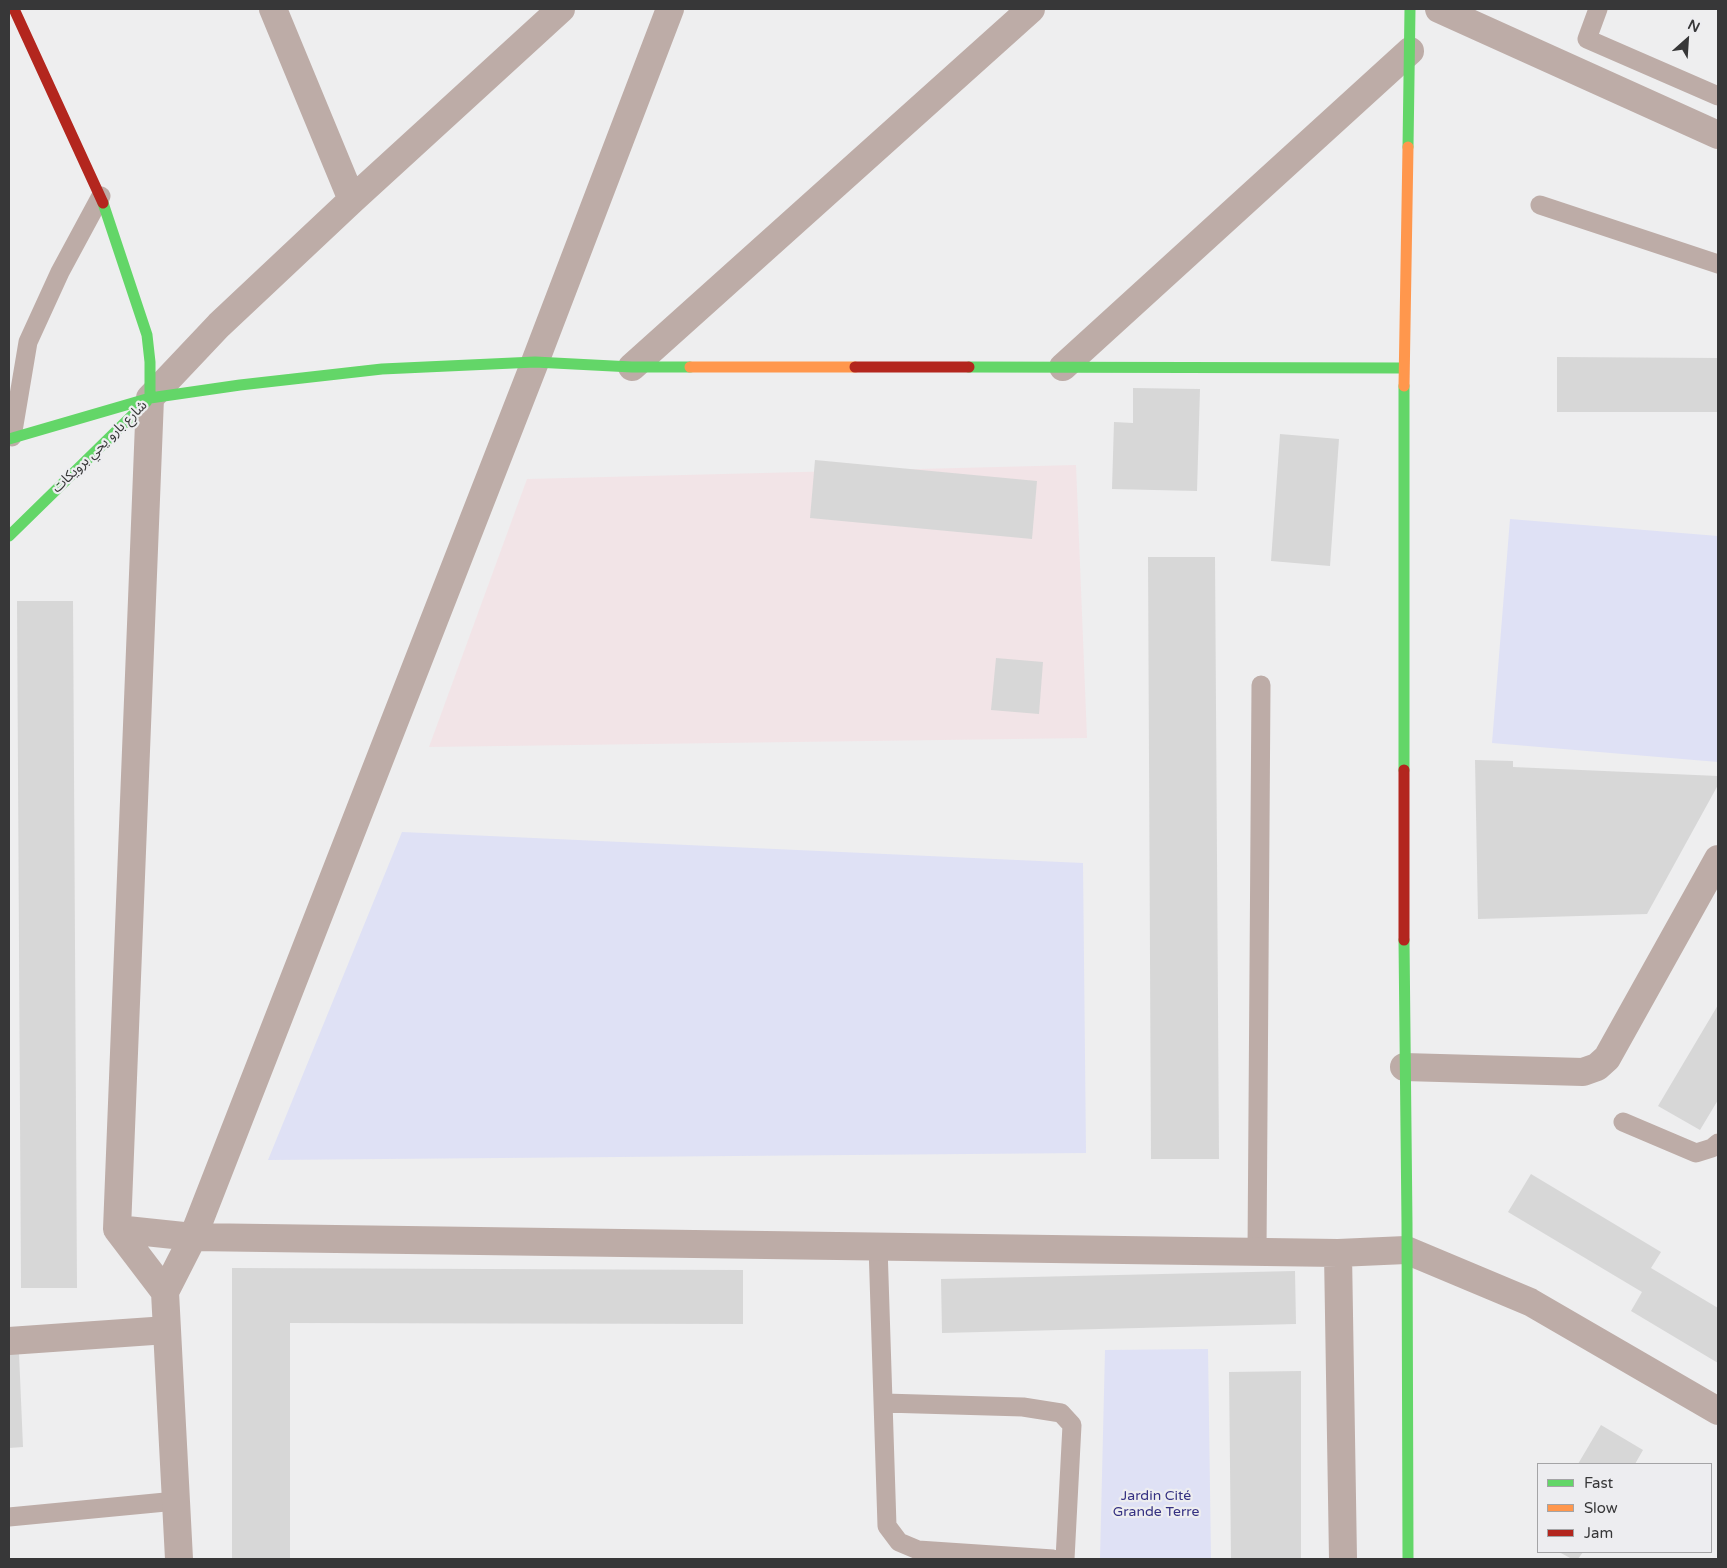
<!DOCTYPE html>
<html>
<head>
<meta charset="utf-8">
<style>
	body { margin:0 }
	#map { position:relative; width:1727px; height:1568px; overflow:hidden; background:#eeeeef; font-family:"Varela Round",sans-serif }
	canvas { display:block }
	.frame { position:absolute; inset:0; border:10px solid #373738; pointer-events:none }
	.legend { position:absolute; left:1537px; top:1463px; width:175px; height:90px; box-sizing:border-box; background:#ededf0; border:1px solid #a4a4a6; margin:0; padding:6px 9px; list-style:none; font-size:15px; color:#373738 }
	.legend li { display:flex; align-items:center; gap:10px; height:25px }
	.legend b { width:25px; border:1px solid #a4a4a6 }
	.north { position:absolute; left:1662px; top:15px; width:50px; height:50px; -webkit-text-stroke:4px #ededf0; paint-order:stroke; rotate:26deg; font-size:14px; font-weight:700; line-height:20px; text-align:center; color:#373738 }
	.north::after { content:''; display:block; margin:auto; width:18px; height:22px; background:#373738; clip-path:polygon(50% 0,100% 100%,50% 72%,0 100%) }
</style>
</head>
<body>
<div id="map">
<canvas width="1727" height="1568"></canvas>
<div class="frame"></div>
<ul class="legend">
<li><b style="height:6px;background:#63d668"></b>Fast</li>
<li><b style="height:6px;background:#ff974d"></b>Slow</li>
<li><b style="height:6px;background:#b3261e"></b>Jam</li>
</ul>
<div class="north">N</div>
</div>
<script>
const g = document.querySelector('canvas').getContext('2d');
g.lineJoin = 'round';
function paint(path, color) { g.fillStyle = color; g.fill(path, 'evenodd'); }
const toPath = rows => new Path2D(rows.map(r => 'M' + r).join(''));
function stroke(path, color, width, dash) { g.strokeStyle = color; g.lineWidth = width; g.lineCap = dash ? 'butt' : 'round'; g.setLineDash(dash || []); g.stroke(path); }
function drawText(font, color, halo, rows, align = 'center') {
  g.font = font + ' "Varela Round","Noto Sans Arabic",sans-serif'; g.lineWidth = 4.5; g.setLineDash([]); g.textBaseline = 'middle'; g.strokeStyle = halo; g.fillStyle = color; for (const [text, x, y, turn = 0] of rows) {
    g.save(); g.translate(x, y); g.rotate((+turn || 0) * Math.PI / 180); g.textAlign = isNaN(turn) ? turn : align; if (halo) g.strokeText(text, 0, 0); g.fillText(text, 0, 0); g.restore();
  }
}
paint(toPath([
	[1076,465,1087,738,429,747,527,479]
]), '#f2e4e7');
paint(toPath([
	[1510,519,1718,536,1718,762,1492,743],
	[402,832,1083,863,1086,1153,268,1160],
	[1208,1349,1211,1559,1100,1559,1105,1350]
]), '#dfe1f5');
paint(toPath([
	[1557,357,1718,358,1718,412,1557,412],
	[1133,388,1200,389,1197,491,1112,489,1114,422,1133,423],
	[1280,434,1339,439,1330,566,1271,561],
	[815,460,1037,481,1032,539,810,518],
	[1148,557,1215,557,1219,1159,1151,1159],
	[17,601,73,601,77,1288,21,1288],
	[996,658,1043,662,1039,714,991,710],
	[1475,760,1513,761,1513,767,1718,776,1718,785,1647,914,1478,919],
	[1718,1005,1718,1100,1700,1130,1658,1106],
	[1531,1174,1661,1252,1651,1268,1718,1308,1718,1363,1631,1311,1642,1292,1508,1212],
	[232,1268,743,1270,743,1324,290,1323,290,1559,232,1559],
	[1295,1271,1296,1324,942,1333,941,1279],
	[9,1353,19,1353,23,1447,9,1448],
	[1301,1371,1301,1559,1231,1559,1229,1372],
	[1601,1425,1643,1450,1635,1464,1578,1464],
	[1559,1552,1583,1552,1578,1559,1572,1559]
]), '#d7d7d7');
stroke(toPath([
	[1598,9,1587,39,1718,96],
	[1540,205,1718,264],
	[12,437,28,342,60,272,101,196],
	[1623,1122,1696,1153,1712,1148,1718,1143],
	[878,1246,887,1526,899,1542,918,1550,1053,1559],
	[1257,1252,1261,685],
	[884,1403,1023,1407,1061,1413,1072,1425,1065,1559],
	[9,1517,176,1501]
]), '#bdaca7', 19);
stroke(toPath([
	[273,9,352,200],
	[1439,9,1718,135],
	[632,367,1031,9],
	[1063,367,1410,51],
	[1404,1067,1583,1072,1597,1067,1607,1058,1718,859],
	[117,1229,193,1237,1338,1253,1406,1250,1530,1302,1718,1411],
	[1338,1253,1343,1559],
	[165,1292,117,1229,150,398,219,325,352,200,561,9],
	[9,1341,167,1330],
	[179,1559,165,1292,193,1237,535,362,670,9]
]), '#bdaca7', 28);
stroke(toPath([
	[1408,147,1410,9],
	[103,203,147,335,150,362,150,398],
	[969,367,1403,368],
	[9,439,150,398,240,385,382,369,535,362,632,367,690,367],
	[9,536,147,401],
	[1404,770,1404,386],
	[1404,940,1407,1224,1408,1559]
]), '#63d668', 11);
stroke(toPath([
	[690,367,855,367],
	[1404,386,1408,147]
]), '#ff974d', 11);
stroke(toPath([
	[14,9,103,203],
	[855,367,969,367],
	[1404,770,1404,940]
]), '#b3261e', 11);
drawText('14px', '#373738', '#ededf0', [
	["شارع بارو يحي برويكات",100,447,-44]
]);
drawText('14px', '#353182', '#ededf0', [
	["Jardin Cité",1156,1496],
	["Grande Terre",1156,1512]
]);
</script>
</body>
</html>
